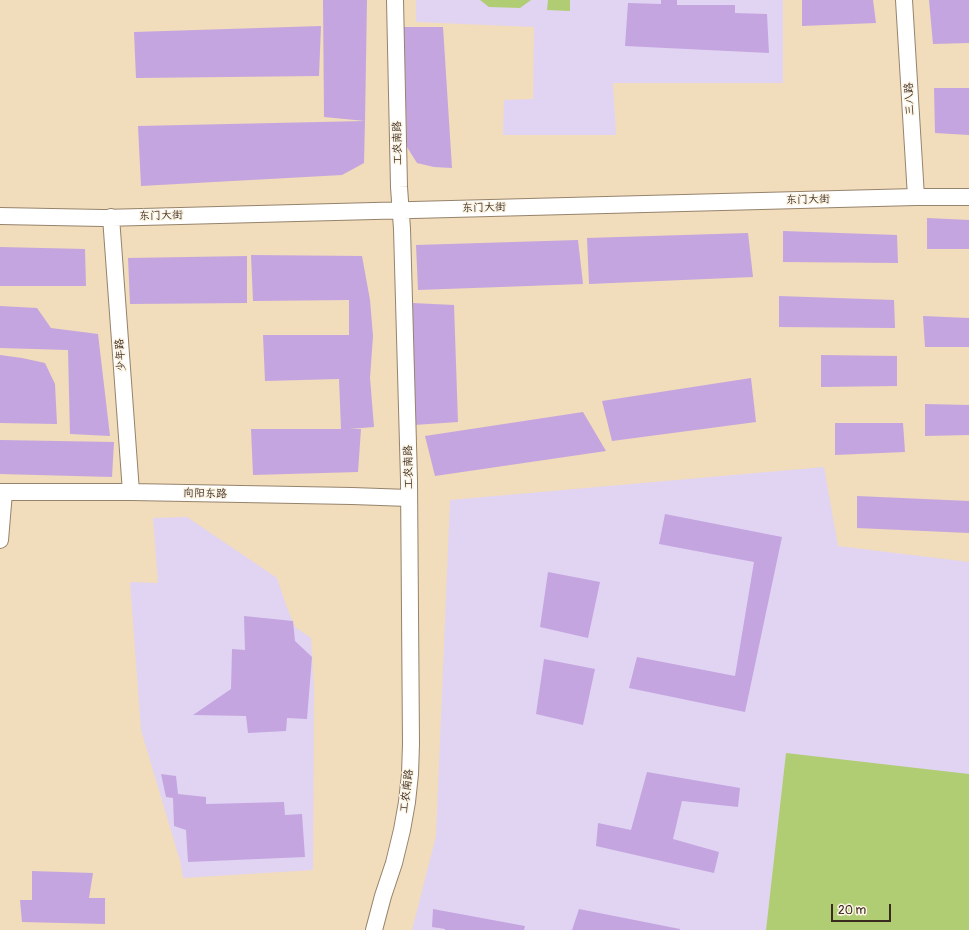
<!DOCTYPE html>
<html>
<head>
<meta charset="utf-8">
<style>
	body { margin:0 }
	#map { position:relative; width:969px; height:930px; overflow:hidden; background:#f1dcbb; font-family:Pangolin,sans-serif }
	canvas { display:block }
	.scale { position:absolute; left:831px; top:904px; width:60px; height:18px; box-sizing:border-box; border:2px solid #3b2a1e; border-top:0; padding-left:5px; font-size:12px; line-height:14px; white-space:nowrap; color:#3b2a1e; -webkit-text-stroke:3px #fcf5e5; paint-order:stroke }
</style>
</head>
<body>
<div id="map">
<canvas width="969" height="930"></canvas>
<div class="scale">20 m</div>
</div>
<script>
const g = document.querySelector('canvas').getContext('2d');
g.lineJoin = 'round';
function paint(path, color) { g.fillStyle = color; g.fill(path, 'evenodd'); }
const toPath = rows => new Path2D(rows.map(r => 'M' + r).join(''));
function stroke(path, color, width, dash) { g.strokeStyle = color; g.lineWidth = width; g.lineCap = dash ? 'butt' : 'round'; g.setLineDash(dash || []); g.stroke(path); }
function drawText(font, color, halo, rows, align = 'center') {
  g.font = font + ' Pangolin,"LXGW WenKai TC",sans-serif'; g.lineWidth = 3; g.setLineDash([]); g.textBaseline = 'middle'; g.strokeStyle = halo; g.fillStyle = color; for (const [text, x, y, turn = 0] of rows) {
    g.save(); g.translate(x, y); g.rotate((+turn || 0) * Math.PI / 180); g.textAlign = isNaN(turn) ? turn : align; if (halo) g.strokeText(text, 0, 0); g.fillText(text, 0, 0); g.restore();
  }
}
paint(toPath([
	[416,0,783,0,783,83,613,83,616,135,503,135,504,100,533,99,534,27,416,22],
	[824,467,838,546,969,562,969,930,412,930,436,836,450,500],
	[187,517,277,578,286,605,295,627,311,638,314,688,313,870,183,878,180,861,141,730,130,582,158,583,153,518]
]), '#e1d4f3');
paint(toPath([
	[480,0,531,0,520,8,489,7],
	[548,0,570,0,570,11,547,10],
	[786,753,969,774,969,930,766,930]
]), '#b0cd74');
paint(toPath([
	[323,0,367,0,365,121,324,117],
	[661,0,677,0,677,5,735,5,735,13,767,14,769,53,625,46,628,3,661,4],
	[802,0,873,0,876,23,802,26],
	[929,0,969,0,969,43,933,44],
	[321,26,319,76,136,78,134,32],
	[404,27,443,27,452,168,434,167,417,163,407,147],
	[934,88,969,88,969,135,935,133],
	[365,121,364,163,342,175,141,186,138,126],
	[927,218,969,220,969,249,927,249],
	[783,231,897,235,898,263,783,262],
	[748,233,753,277,589,284,587,238],
	[578,240,583,284,418,290,416,245],
	[0,247,85,249,86,286,0,286],
	[251,255,362,256,370,300,373,336,370,378,374,427,349,429,361,429,358,472,253,475,251,429,341,429,339,379,265,381,263,335,349,335,349,300,253,301],
	[247,256,247,303,130,304,128,258],
	[779,296,894,300,895,328,779,327],
	[412,303,454,305,458,422,414,425],
	[0,306,37,308,51,328,98,334,110,436,70,434,68,350,0,348],
	[923,316,969,318,969,347,925,347],
	[0,355,22,358,45,363,55,384,57,424,0,423],
	[821,355,897,356,897,386,821,387],
	[751,378,756,422,612,441,602,401],
	[925,404,969,405,969,435,925,436],
	[583,412,606,451,435,476,425,436],
	[835,423,903,423,905,452,835,455],
	[0,440,114,442,112,477,0,474],
	[857,496,969,501,969,533,857,528],
	[665,514,782,537,745,712,629,688,637,657,735,676,754,562,659,544],
	[548,572,600,582,588,638,540,627],
	[244,616,293,621,295,641,312,657,307,719,287,718,286,731,248,733,246,716,193,715,231,689,232,649,245,650],
	[544,659,595,669,583,725,536,714],
	[647,772,740,788,738,807,682,801,673,839,719,852,714,873,596,846,598,823,631,830],
	[161,774,176,776,178,794,206,797,206,804,284,802,285,815,302,814,305,857,188,862,186,830,174,826,173,798,166,797],
	[32,871,93,873,89,898,105,898,105,924,22,922,20,900,32,900],
	[433,909,525,926,524,930,445,930,445,929,432,927],
	[579,909,680,929,680,930,572,930]
]), '#c4a5e0');
const street = toPath([
	[904,0,916,197],
	[0,216,103,218,916,197,969,197],
	[111,217,131,492],
	[0,492,131,492,352,496,409,498],
	[0,540,4,492],
	[374,930,383,896,394,863,402,830,407,802,410,774,411,744,409,480,402,229,399,187,395,0]
]);
stroke(street, '#96836c', 18);
stroke(street, '#fff', 16);
drawText('11px', '#3b2a1e', '#fcf5e5', [
	["三八路",910,99,-93],
	["工农南路",398,143,-91],
	["东门大街",808,200,-1],
	["东门大街",484,208,-1],
	["东门大街",161,216,-1],
	["少年路",121,355,-94],
	["工农南路",409,467,-91],
	["向阳东路",205,494,1],
	["工农南路",407,791,-83]
]);
</script>
</body>
</html>
